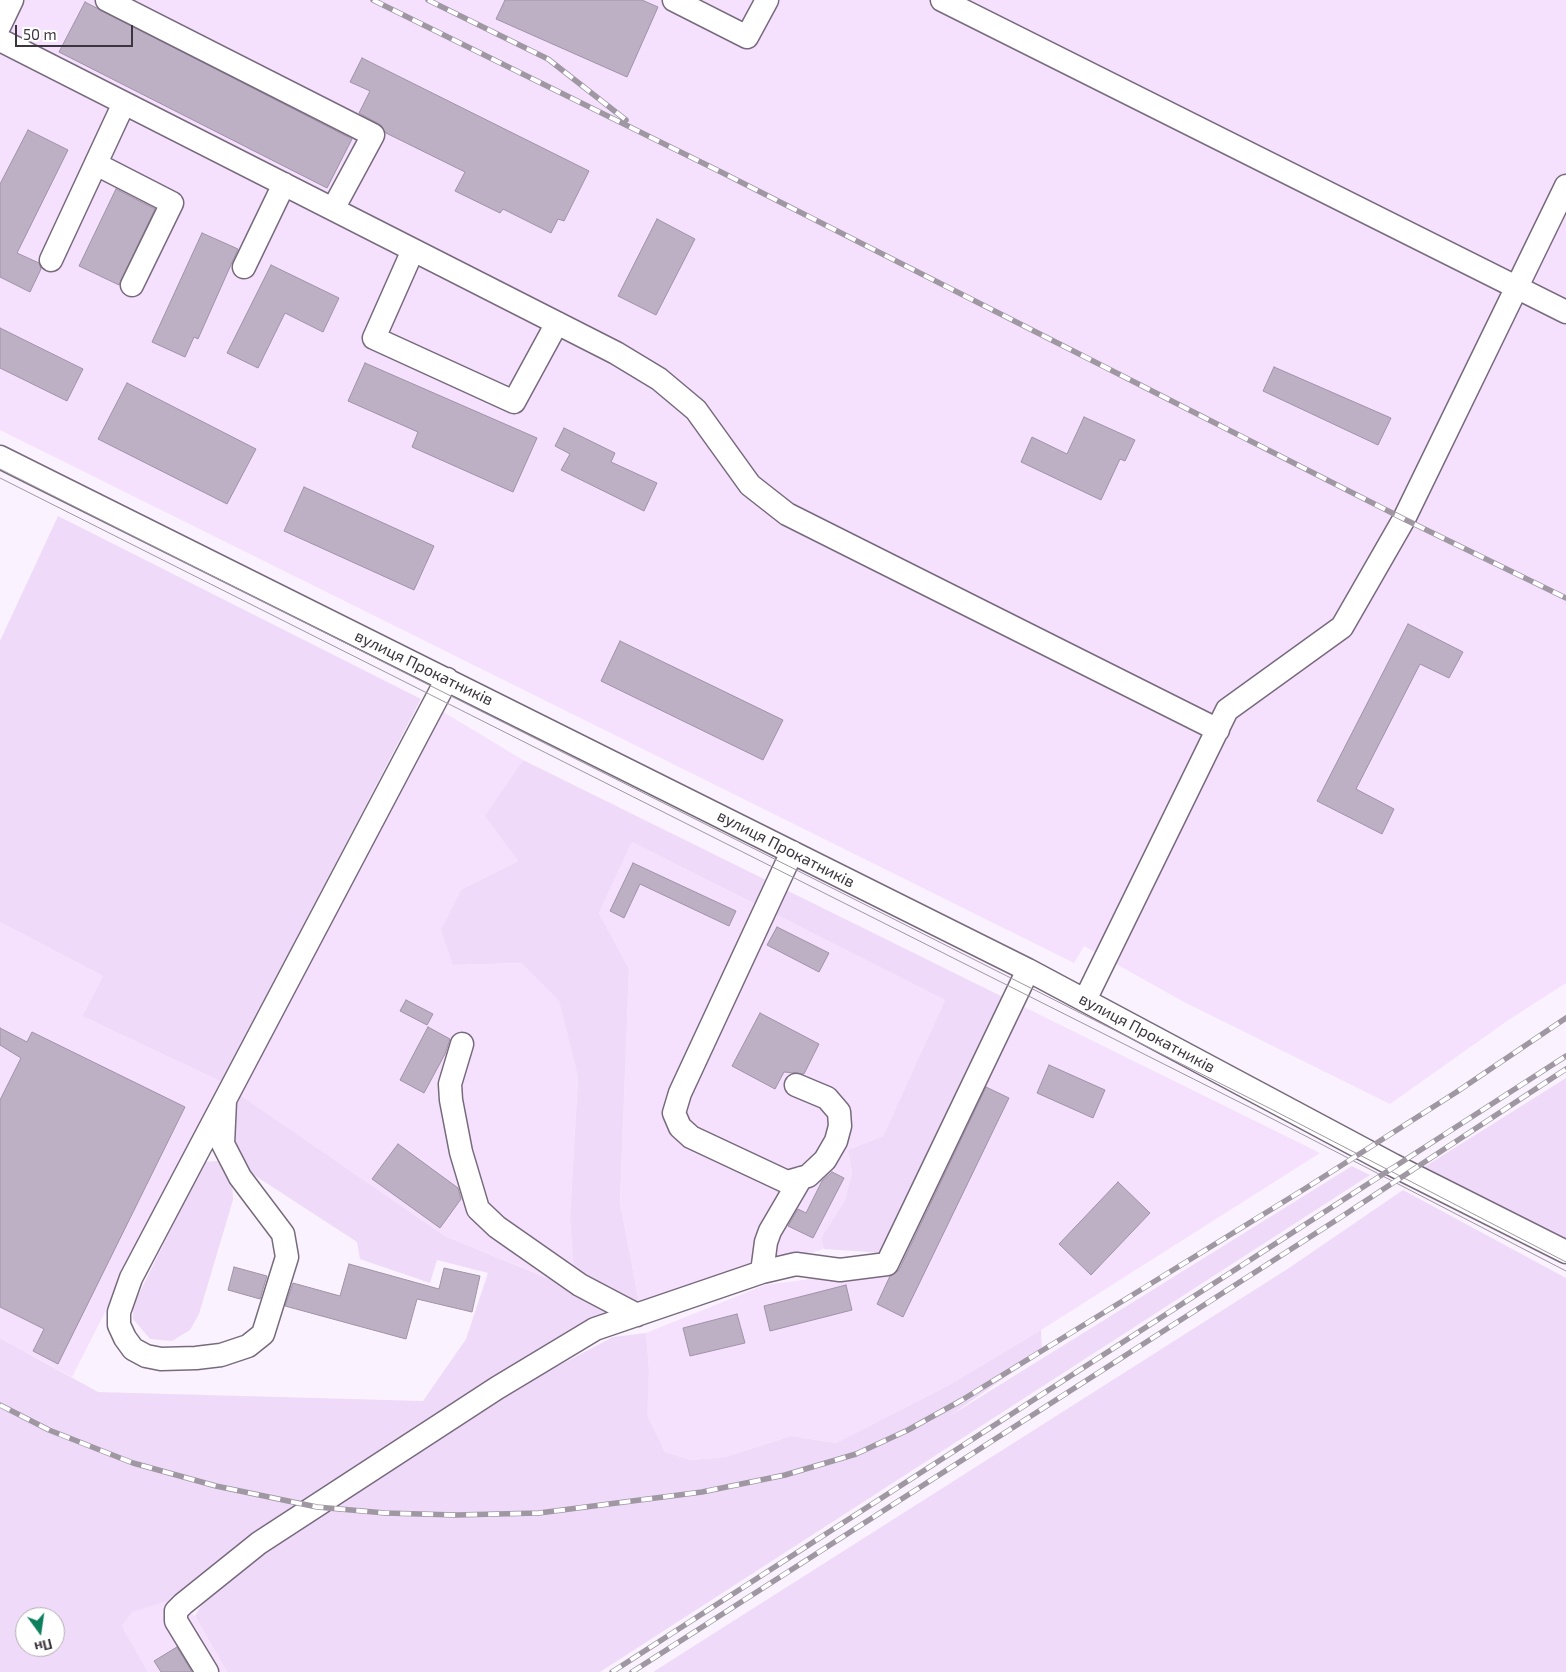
<!DOCTYPE html>
<html>
<head>
<meta charset="utf-8">
<style>
	body { margin:0 }
	#map { position:relative; width:1566px; height:1672px; overflow:hidden; background:#fbf2ff; font-family:"Exo 2",sans-serif }
	canvas { display:block }
	.north { position:absolute; left:15px; top:1607px; width:50px; height:50px; box-sizing:border-box; background:#fff; border:1px solid #b1aeb1; border-radius:50%; rotate:166deg; font-size:14px; font-weight:700; line-height:20px; text-align:center; color:#3b353d }
	.north::after { content:''; display:block; margin:auto; width:18px; height:22px; background:#0c7f5d; clip-path:polygon(50% 0,100% 100%,50% 72%,0 100%) }
	.scale { position:absolute; left:15px; top:25px; width:118px; height:22px; box-sizing:border-box; border:2px solid #3b353d; border-top:0; padding-left:6px; font-size:15px; line-height:18px; white-space:nowrap; color:#3b353d; -webkit-text-stroke:4px #fff; paint-order:stroke }
</style>
</head>
<body>
<div id="map">
<canvas width="1566" height="1672"></canvas>
<div class="north">Пн</div>
<div class="scale">50 m</div>
</div>
<script>
const g = document.querySelector('canvas').getContext('2d');
g.lineJoin = 'round';
function paint(path, color) { g.fillStyle = color; g.fill(path, 'evenodd'); }
const toPath = rows => new Path2D(rows.map(r => 'M' + r).join(''));
function stroke(path, color, width, dash) { g.strokeStyle = color; g.lineWidth = width; g.lineCap = dash ? 'butt' : 'round'; g.setLineDash(dash || []); g.stroke(path); }
function drawText(font, color, halo, rows, align = 'center') {
  g.font = font + ' "Exo 2",sans-serif'; g.lineWidth = 4; g.setLineDash([]); g.textBaseline = 'middle'; g.strokeStyle = halo; g.fillStyle = color; for (const [text, x, y, turn = 0] of rows) {
    g.save(); g.translate(x, y); g.rotate((+turn || 0) * Math.PI / 180); g.textAlign = isNaN(turn) ? turn : align; if (halo) g.strokeText(text, 0, 0); g.fillText(text, 0, 0); g.restore();
  }
}
paint(toPath([
	[0,0,1566,0,1566,983,1507,1021,1390,1104,1184,1002,1084,946,1074,963,0,430],
	[440,710,523,760,486,816,518,861,462,889,453,965,521,963,559,1001,578,1077,570,1218,574,1273,558,1282,445,1236,239,1094],
	[632,842,945,1000,883,1136,848,1150,852,1172,845,1200,821,1238,824,1249,639,1303,620,1202,629,969,599,913],
	[0,922,103,976,82,1016,222,1082,72,1377,0,1338],
	[1018,1004,1320,1153,1041,1330,949,1385,836,1443,791,1436,725,1457,691,1460,665,1452,646,1416,649,1370,646,1333,765,1285,892,1268],
	[171,1600,195,1616,227,1672,148,1672,122,1626,132,1611]
]), '#f5e1fe');
paint(toPath([
	[58,516,421,699,222,1082,82,1016,103,976,0,922,0,641],
	[523,760,1005,998,883,1253,824,1249,821,1238,845,1200,852,1172,848,1150,883,1136,945,1000,632,842,599,913,629,969,620,1202,639,1303,584,1321,326,1485,200,1575,171,1600,132,1612,122,1626,148,1672,0,1672,0,1338,98,1392,423,1401,466,1339,488,1273,437,1260,430,1283,360,1259,357,1242,254,1175,243,1162,233,1137,231,1114,239,1094,445,1236,557,1282,574,1273,570,1218,578,1077,559,1001,521,963,453,965,441,930,462,889,518,861,485,816],
	[25,1617,55,1617,55,1647,25,1647],
	[1566,1078,1566,1244,1421,1169],
	[218,1161,227,1167,232,1180,233,1200,199,1314,190,1330,172,1341,150,1339,133,1319,133,1306,204,1162],
	[1352,1166,1370,1175,600,1672,227,1672,195,1616,208,1594,264,1552,501,1396,613,1337,646,1333,649,1370,647,1416,665,1452,691,1460,725,1457,791,1436,836,1443,949,1385,1041,1330,1042,1352,948,1417],
	[1403,1190,1566,1278,1566,1672,653,1672,1289,1268]
]), '#efdbf9');
const building = toPath([
	[505,0,642,0,658,7,627,77,496,19,505,0],
	[85,2,352,139,327,188,59,52,85,2],
	[362,58,589,171,564,221,558,219,551,233,503,209,500,213,455,191,465,172,386,133,379,124,359,113,370,91,350,82,362,58],
	[28,130,68,150,17,253,39,263,41,269,30,292,0,277,0,184,28,130],
	[116,189,155,209,119,285,79,266,116,189],
	[657,219,695,239,656,315,618,296,657,219],
	[202,233,238,249,198,339,194,337,185,357,152,342,202,233],
	[271,265,339,298,323,332,285,313,258,368,227,353,271,265],
	[0,328,83,369,67,401,0,368,0,328],
	[365,363,537,438,513,492,412,447,418,432,348,401,365,363],
	[1274,367,1391,418,1378,445,1263,391,1274,367],
	[127,383,256,449,227,504,98,439,127,383],
	[1084,417,1135,440,1125,461,1120,459,1101,500,1021,462,1032,437,1067,454,1084,417],
	[564,428,615,453,611,462,657,483,644,511,561,470,570,454,555,446,564,428],
	[304,487,434,546,414,590,284,531,304,487],
	[1408,624,1463,652,1449,678,1420,664,1356,789,1394,809,1382,834,1317,801,1408,624],
	[620,641,783,720,763,760,601,681,620,641],
	[633,863,736,911,729,926,640,884,624,918,610,911,633,863],
	[777,927,829,953,819,972,767,945,777,927],
	[406,1000,433,1014,427,1025,400,1011,406,1000],
	[760,1013,819,1044,804,1074,784,1072,775,1089,732,1066,760,1013],
	[428,1027,450,1039,445,1054,424,1093,400,1080,428,1027],
	[0,1028,27,1042,32,1032,185,1107,58,1364,33,1351,44,1329,0,1307,0,1100,21,1058,0,1045,0,1028],
	[1049,1065,1105,1090,1093,1118,1037,1093,1049,1065],
	[986,1087,1009,1098,903,1317,877,1304,890,1276,899,1270,986,1087],
	[398,1144,458,1188,461,1199,440,1228,372,1179,398,1144],
	[832,1172,844,1178,813,1238,788,1226,798,1209,806,1213,822,1181,832,1172],
	[1118,1182,1150,1213,1091,1275,1059,1244,1118,1182],
	[349,1264,439,1289,444,1268,480,1276,472,1312,417,1299,406,1339,285,1306,293,1283,340,1296,349,1264],
	[234,1267,267,1276,260,1299,228,1290,234,1267],
	[846,1285,852,1310,770,1331,764,1306,846,1285],
	[737,1314,745,1343,690,1356,683,1328,737,1314],
	[177,1647,192,1672,161,1672,154,1661,177,1647]
]);
paint(building, '#bdafc4');
stroke(building, '#a193a7', 1);
const minor = toPath([
	[107,0,373,135,333,209],
	[674,0,747,37,767,0],
	[942,0,1566,312],
	[0,25,12,0],
	[0,40,616,353,659,379,696,410,750,485,787,514,1218,730],
	[96,164,172,203,132,285],
	[413,250,374,338,514,402,557,323],
	[51,260,124,103],
	[244,267,284,184],
	[0,457,1028,970,1393,1165,1566,1252],
	[792,852,680,1093,674,1113,680,1127,691,1137,787,1182,808,1176,825,1160,836,1141,840,1126,839,1112,827,1098,796,1085],
	[1085,1000,1227,710,1342,627,1404,519,1566,186],
	[462,1044,450,1084,451,1100,461,1152,478,1209,497,1227,580,1285,637,1315],
	[225,1101,223,1144,240,1177,283,1234,287,1257,263,1334,248,1346,221,1355,196,1358,161,1359,146,1356,133,1349,125,1338,119,1325,119,1312,131,1278,447,679],
	[762,1272,766,1242,770,1231,801,1178],
	[207,1672,176,1621,176,1611,183,1604,259,1543,497,1388,595,1329,762,1272,796,1264,840,1270,887,1264,1028,970]
]);
stroke(minor, '#776a7d', 25);
stroke(minor, '#fff', 22);
stroke(toPath([
	[0,469,1269,1108,1566,1262],
	[0,478,1265,1115,1566,1271]
]), '#9f97a2', 1);
const rail = toPath([
	[373,0,721,172,1404,519,1566,598],
	[428,0,548,59,626,120],
	[0,1405,49,1430,133,1463,216,1486,317,1507,385,1513,456,1515,539,1513,702,1492,785,1475,856,1454,908,1430,962,1400,1306,1188,1455,1093,1566,1018],
	[612,1672,1566,1056],
	[632,1672,1338,1219,1566,1069]
]);
stroke(rail, '#9f97a2', 5.5);
stroke(rail, '#fff', 4, [11]);
drawText('16px', '#3b353d', '#fff', [
	["вулиця Прокатників",424,668,26],
	["вулиця Прокатників",786,849,27],
	["вулиця Прокатників",1147,1033,28]
]);
</script>
</body>
</html>
